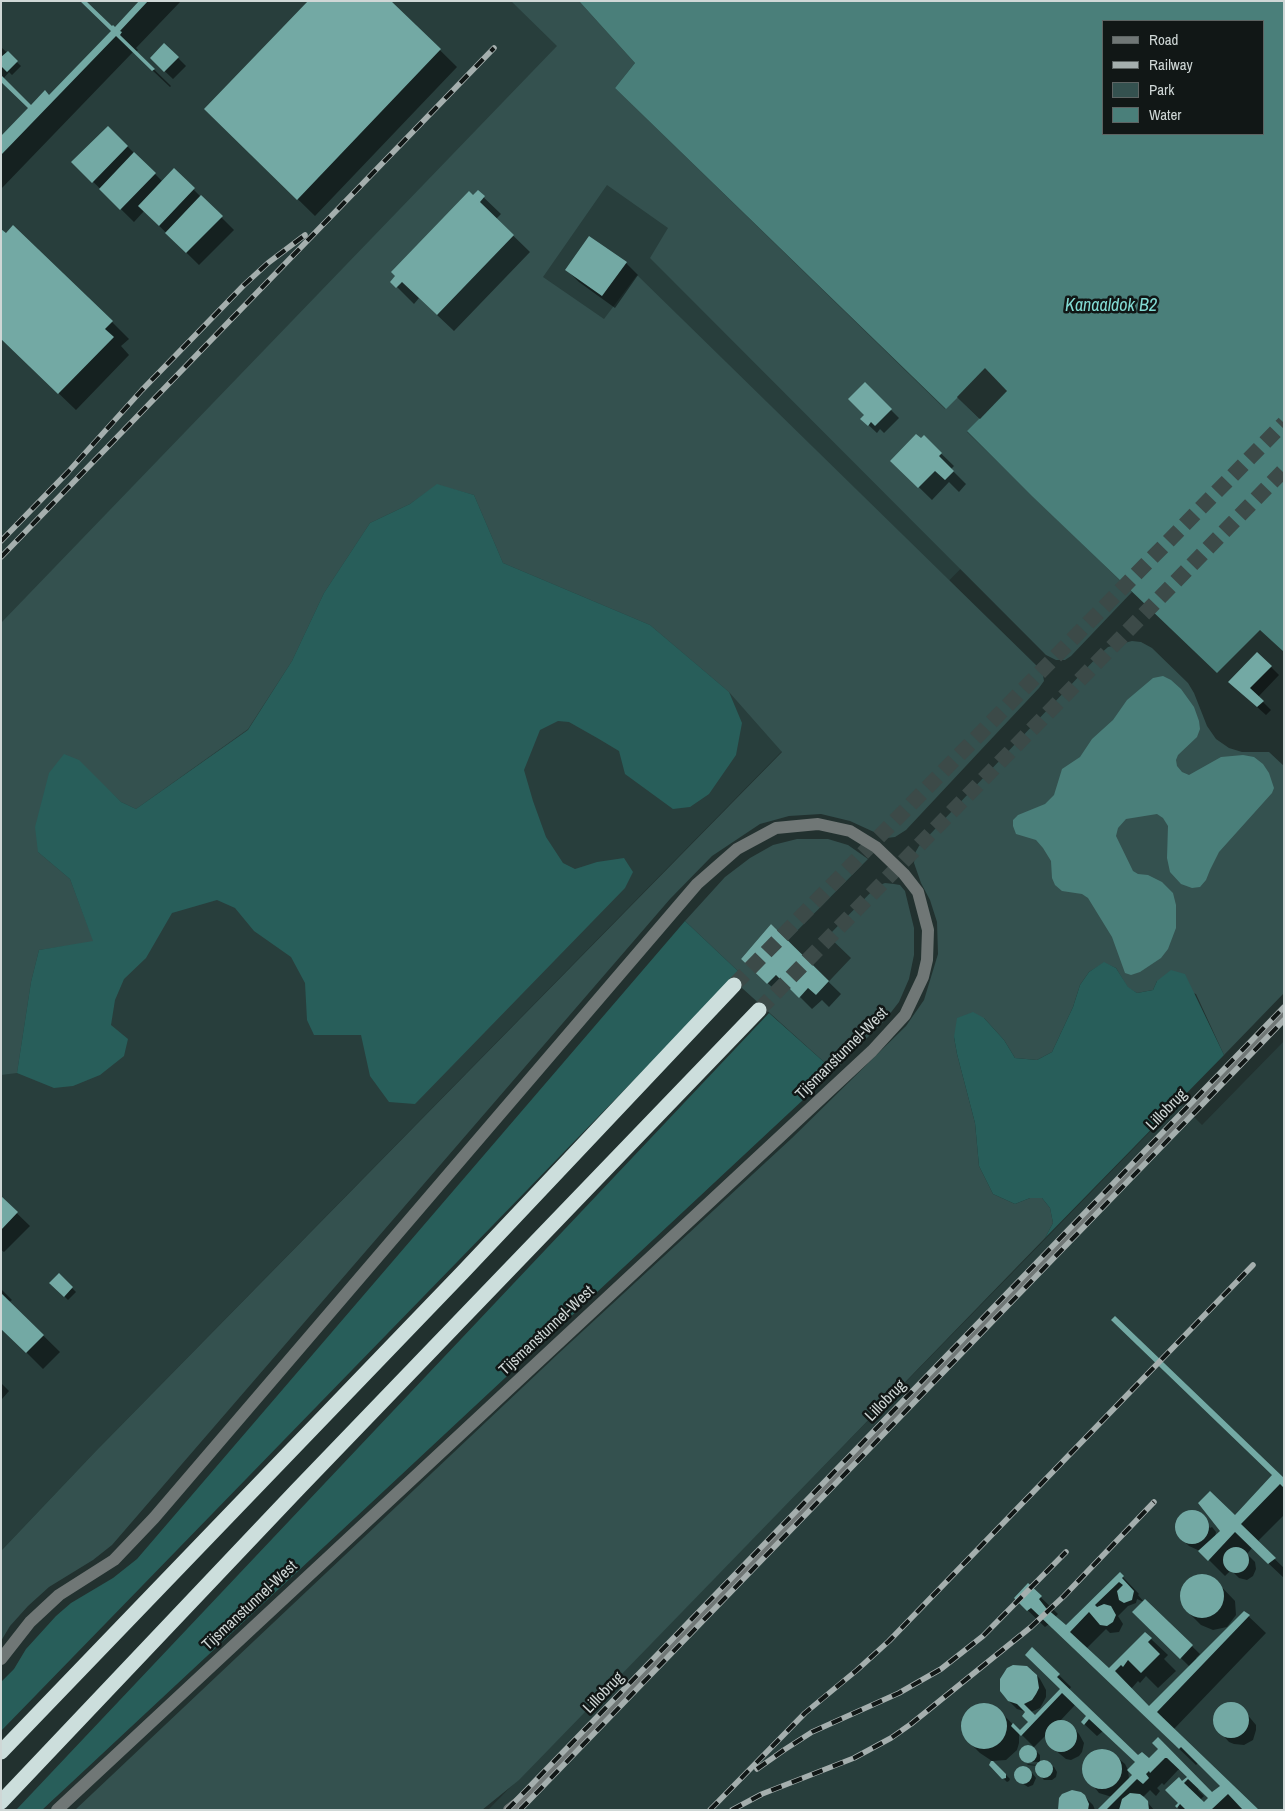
<!DOCTYPE html>
<html>
<head>
<meta charset="utf-8">
<style>
	body { margin:0 }
	#map { position:relative; width:1285px; height:1811px; overflow:hidden; background:#22312f; font-family:"Archivo Narrow",sans-serif }
	canvas { display:block }
	.frame { position:absolute; inset:0; border:2px solid #cfd7d6; pointer-events:none }
	.legend { position:absolute; left:1102px; top:20px; width:162px; height:115px; box-sizing:border-box; background:#111716; border:1px solid #5d6463; margin:0; padding:6px 9px; list-style:none; font-size:15px; color:#cfd7d6 }
	.legend li { display:flex; align-items:center; gap:10px; height:25px }
	.legend b { width:25px; border:1px solid #5d6463 }
</style>
</head>
<body>
<div id="map">
<canvas width="1285" height="1811"></canvas>
<div class="frame"></div>
<ul class="legend">
<li><b style="height:6px;background:#707776"></b>Road</li>
<li><b style="height:6px;background:#a5afae"></b>Railway</li>
<li><b style="height:14px;background:#34514f"></b>Park</li>
<li><b style="height:14px;background:#4a7f7a"></b>Water</li>
</ul>
</div>
<script>
const g = document.querySelector('canvas').getContext('2d');
g.lineJoin = 'round';
function paint(path, color) { g.fillStyle = color; g.fill(path, 'evenodd'); }
const toPath = rows => new Path2D(rows.map(r => 'M' + r).join(''));
function stroke(path, color, width, dash) { g.strokeStyle = color; g.lineWidth = width; g.lineCap = dash ? 'butt' : 'round'; g.setLineDash(dash || []); g.stroke(path); }
function drawText(font, color, halo, rows, align = 'center') {
  g.font = font + ' "Archivo Narrow",sans-serif'; g.lineWidth = 5; g.setLineDash([]); g.textBaseline = 'middle'; g.strokeStyle = halo; g.fillStyle = color; for (const [text, x, y, turn = 0] of rows) {
    g.save(); g.translate(x, y); g.rotate((+turn || 0) * Math.PI / 180); g.textAlign = isNaN(turn) ? turn : align; if (halo) g.strokeText(text, 0, 0); g.fillText(text, 0, 0); g.restore();
  }
}
paint(toPath([
	[1,1,579,1,615,88,946,409,1032,496,95,1452,1,1551],
	[1284,1041,1284,1810,488,1810,1179,1102,1202,1125]
]), '#283e3c');
paint(toPath([
	[511,1,579,1,635,63,615,88,945,409,957,397,980,419,967,432,1132,592,1071,656,1065,660,1056,660,1046,655,650,258,668,228,607,185,543,277,604,319,637,275,1037,666,1043,675,1044,681,1039,688,906,830,895,837,887,838,850,821,821,814,789,816,760,824,712,856,670,899,112,1545,93,1560,49,1587,28,1606,10,1626,1,1641,1,1551,95,1452,782,752,729,692,650,625,503,563,474,495,437,485,410,504,370,523,324,593,292,661,248,729,136,809,121,802,100,782,38,852,70,879,94,942,39,950,31,982,17,1073,1,1075,1,623,557,46],
	[1132,641,1141,642,1152,648,1188,683,1194,693,1207,726,1216,739,1229,748,1242,752,1269,752,1284,766,1284,993,1224,1055,1196,994,1157,981,1153,990,1137,993,1128,988,1116,968,1104,963,1089,972,1080,985,1073,1007,1052,1052,1037,1060,1015,1058,1004,1040,984,1018,954,1037,957,1054,975,1123,979,1166,993,1194,1015,1204,1030,1198,1042,1198,1050,1208,1053,1223,1045,1238,519,1780,482,1810,75,1810,559,1353,792,1138,906,1026,924,1000,938,954,937,922,930,900,921,883,914,863,915,853,919,846,1099,655,1108,647],
	[797,839,828,839,848,845,868,859,788,940,771,924,741,959,767,984,776,975,799,997,808,988,816,995,851,958,828,936,877,886,885,883,894,884,900,885,905,891,914,928,914,955,909,979,899,1002,885,1020,834,1071,732,979,739,972,685,921,725,877,750,858,773,845]
]), '#34514f');
paint(toPath([
	[437,484,474,495,503,563,650,625,729,692,742,723,736,755,709,794,690,807,673,809,625,774,619,751,599,739,569,722,558,721,540,730,524,770,533,801,546,837,563,863,575,869,597,862,624,858,633,872,625,888,415,1104,389,1102,370,1076,361,1035,314,1035,307,1020,305,983,291,957,254,931,235,908,217,900,172,913,146,958,124,979,115,1000,111,1025,128,1039,124,1056,100,1075,73,1086,54,1088,17,1073,31,982,39,950,93,941,70,879,38,852,35,827,49,773,64,754,79,760,121,802,136,809,248,730,292,661,324,593,370,523,410,504],
	[685,921,739,972,1,1731,1,1682,14,1669,26,1649,56,1616,71,1603,113,1578,137,1559],
	[1104,962,1116,968,1128,987,1137,993,1153,990,1157,981,1171,970,1185,974,1224,1055,1045,1238,1053,1223,1050,1208,1042,1198,1030,1198,1015,1204,993,1194,979,1166,975,1123,957,1054,954,1037,957,1018,973,1012,984,1018,1004,1040,1015,1058,1037,1060,1052,1052,1073,1007,1080,985,1089,972],
	[769,1013,834,1071,42,1810,16,1810]
]), '#285e5a');
paint(toPath([
	[579,1,1284,1,1284,652,1260,630,1217,673,1032,496,967,431,980,418,958,397,946,409,615,88,635,63],
	[1104,21,1264,21,1264,134,1104,134],
	[1163,676,1171,680,1181,689,1194,707,1199,721,1200,729,1197,737,1178,755,1176,760,1177,766,1182,772,1189,775,1221,757,1243,755,1254,757,1263,764,1269,773,1274,788,1272,793,1219,852,1210,870,1206,880,1200,887,1192,888,1181,884,1170,872,1167,858,1168,826,1163,818,1157,814,1126,819,1118,828,1116,836,1133,871,1138,874,1148,875,1162,882,1173,893,1176,905,1176,928,1168,949,1161,958,1140,972,1131,975,1125,973,1112,937,1088,898,1082,894,1062,891,1055,885,1052,878,1051,861,1043,848,1036,840,1016,834,1013,826,1013,820,1018,815,1045,804,1054,795,1062,769,1080,757,1092,739,1113,720,1127,700,1153,678]
]), '#4a7f7a');
paint(toPath([
	[985,368,1007,391,980,419,957,397]
]), '#22312f');
paint(toPath([
	[141,1,181,1,136,48,138,50,136,52,171,86,170,87,133,52,1,189,1,137,29,108,1,81,1,47,21,66,12,75,9,72,3,79,31,107,49,97,113,31,112,28,115,28],
	[390,1,457,67,315,216,206,109],
	[164,44,186,66,173,79,151,58],
	[108,127,163,182,174,170,234,230,199,265,144,211,134,222,73,162],
	[478,192,501,214,496,219,530,252,454,331,419,298,414,304,392,282],
	[626,263,638,275,615,308,579,282,567,270],
	[112,322,129,339,121,346,129,355,76,410,1,338],
	[865,384,899,418,884,433,880,429,877,433,862,419,865,415],
	[924,437,954,466,951,469,966,484,959,492,949,482,932,500,892,461],
	[1271,667,1279,675,1258,697,1271,710,1266,715,1238,690],
	[771,926,841,994,829,1007,822,1000,812,1009,790,987,781,995,755,972],
	[1,1198,30,1226,4,1252,1,1250],
	[59,1275,76,1292,68,1300,51,1283],
	[1,1289,12,1300,9,1302,60,1352,43,1369,1,1327],
	[1,1383,9,1391,2,1399,1,1399],
	[1284,1480,1284,1515,1257,1542,1284,1568,1284,1578,1252,1548,1247,1554,1255,1562,1256,1569,1253,1576,1247,1580,1239,1578,1231,1570,1225,1576,1200,1551,1189,1546,1180,1537,1176,1528,1176,1523,1182,1515,1191,1511,1201,1514,1207,1520,1205,1520,1210,1528,1212,1527,1216,1532,1215,1537,1235,1516],
	[1120,1574,1139,1594,1138,1595,1144,1602,1145,1601,1200,1654,1196,1658,1198,1660,1245,1613,1266,1633,1173,1730,1257,1810,1180,1810,1176,1806,1179,1803,1182,1782,1188,1777,1181,1770,1178,1770,1164,1785,1162,1783,1157,1788,1160,1791,1156,1796,1150,1790,1143,1797,1154,1810,1099,1810,1112,1797,1099,1793,1084,1774,1084,1762,1087,1757,1098,1750,1111,1752,1125,1764,1128,1770,1129,1779,1134,1775,1136,1762,1103,1731,1097,1736,1082,1722,1088,1717,1075,1705,1060,1721,1071,1725,1079,1734,1084,1743,1082,1752,1079,1756,1071,1760,1066,1759,1049,1745,1046,1735,1033,1748,1040,1755,1040,1763,1045,1761,1054,1767,1057,1772,1056,1777,1052,1780,1044,1780,1037,1771,1038,1766,1028,1765,1027,1764,1038,1765,1038,1762,1024,1761,1021,1757,1021,1752,1024,1748,1034,1747,1019,1732,1019,1743,1017,1750,1006,1760,992,1761,980,1753,967,1740,962,1726,963,1720,971,1708,978,1705,993,1706,999,1710,1020,1732,1030,1722,1027,1712,1017,1709,1004,1696,1000,1685,1004,1673,1008,1669,1032,1670,1040,1679,1046,1690,1046,1697,1040,1708,1031,1712,1035,1716,1062,1689,1032,1649,1071,1687,1069,1690,1138,1757,1149,1760,1159,1749,1212,1794,1222,1786,1198,1763,1196,1765,1049,1624,1045,1627,1015,1598,1028,1585,1058,1614,1055,1617,1066,1626],
	[1137,1599,1144,1602,1134,1612,1190,1667,1149,1708,1131,1689,1138,1681,1140,1683,1146,1676,1158,1688,1176,1671,1164,1659,1168,1655,1151,1639,1145,1633,1109,1670,1086,1649,1106,1629,1110,1633,1119,1632,1123,1624,1118,1616,1128,1606,1136,1603],
	[1199,1788,1209,1798,1204,1804,1200,1800,1204,1796,1198,1790],
	[1199,1575,1212,1577,1235,1601,1236,1615,1227,1627,1213,1630,1201,1625,1188,1612,1181,1599,1181,1593,1187,1581],
	[1231,1704,1241,1707,1256,1725,1256,1730,1253,1740,1244,1745,1234,1744,1229,1742,1221,1733,1215,1723,1217,1712,1226,1705],
	[993,1762,1010,1779,1009,1781,1007,1782,990,1765],
	[1024,1767,1029,1769,1036,1778,1033,1785,1028,1787,1017,1780,1016,1772,1019,1768],
	[1084,1796,1093,1805,1095,1810,1060,1810]
]), '#0007');
paint(toPath([
	[80,1,86,1,112,26,113,25,115,27,139,1,148,1,120,31,122,32,120,35,155,69,152,71,116,36,1,155,1,136,28,108,1,82,1,75,31,105,45,90,49,95,111,31],
	[308,1,391,1,441,49,297,200,204,109],
	[164,43,179,57,164,72,150,58],
	[8,51,18,61,7,72,1,66,1,57],
	[108,126,128,146,92,183,71,162],
	[134,152,156,173,120,210,99,189],
	[174,168,195,188,159,226,138,206],
	[478,190,485,196,480,202,514,235,437,315,402,282,396,288,390,282,395,276,391,272,469,191,473,195],
	[201,195,223,216,186,253,165,233],
	[13,225,113,321,105,329,114,337,58,394,1,339,1,229,6,233],
	[589,236,627,262,602,296,565,270],
	[865,382,892,409,875,426,871,422,868,426,860,419,864,415,848,399],
	[916,434,921,438,924,435,942,453,939,456,954,471,945,480,935,471,918,488,890,461],
	[1257,652,1272,666,1250,688,1264,701,1257,707,1228,682],
	[771,924,829,981,816,995,808,988,799,998,776,975,767,984,741,959],
	[1,1196,18,1212,1,1230],
	[59,1273,73,1287,64,1297,49,1283],
	[1,1293,44,1335,26,1353,1,1329],
	[1115,1316,1284,1478,1284,1488,1280,1484,1241,1524,1276,1558,1268,1564,1235,1532,1208,1561,1198,1551,1220,1531,1198,1503,1210,1491,1235,1515,1272,1475,1111,1320],
	'1175 1527a17 17 0 1 1 34 0a17 17 0 1 1-34 0Z',
	'1223 1560a13 13 0 1 1 26 0a13 13 0 1 1-26 0Z',
	[1120,1572,1124,1576,1122,1578,1134,1591,1132,1600,1124,1603,1119,1600,1117,1591,1123,1585,1119,1582,1095,1605,1097,1607,1104,1604,1111,1606,1116,1615,1113,1622,1107,1626,1100,1625,1089,1612,1070,1632,1109,1668,1145,1632,1152,1638,1148,1642,1160,1654,1141,1673,1128,1660,1123,1667,1121,1665,1115,1671,1149,1706,1244,1611,1250,1615,1157,1712,1259,1810,1243,1810,1228,1794,1211,1810,1186,1810,1180,1804,1177,1808,1175,1806,1178,1803,1165,1790,1179,1777,1182,1781,1187,1777,1167,1758,1165,1758,1150,1773,1149,1771,1146,1774,1149,1778,1143,1784,1137,1779,1106,1810,1097,1810,1132,1775,1127,1770,1135,1762,1089,1719,1084,1725,1081,1722,1086,1716,1062,1693,1021,1736,1011,1726,1013,1723,1020,1730,1028,1722,1022,1716,1025,1712,1017,1704,1008,1701,1000,1691,1000,1679,1007,1668,1013,1665,1027,1666,1037,1675,1039,1688,1036,1694,1032,1700,1024,1704,1035,1715,1060,1689,1025,1655,1032,1647,1060,1674,1057,1677,1138,1755,1142,1752,1149,1758,1158,1749,1152,1743,1158,1737,1212,1792,1220,1786,1181,1747,1179,1749,1031,1608,1027,1611,1014,1598,1028,1583,1042,1596,1039,1599,1046,1608,1066,1625],
	[1188,1779,1208,1798,1204,1802,1184,1783],
	'1180 1596a22 22 0 1 1 44 0a22 22 0 1 1-44 0Z',
	[1145,1599,1193,1645,1180,1659,1132,1612],
	'1213 1720a18 18 0 1 1 36 0a18 18 0 1 1-36 0Z',
	'961 1726a23 23 0 1 1 46 0a23 23 0 1 1-46 0Z',
	'1045 1736a16 16 0 1 1 32 0a16 16 0 1 1-32 0Z',
	'1019 1754a9 9 0 1 1 18 0a9 9 0 1 1-18 0Z',
	'1082 1769a20 20 0 1 1 40 0a20 20 0 1 1-40 0Z',
	'1035 1769a9 9 0 1 1 18 0a9 9 0 1 1-18 0Z',
	[991,1761,993,1761,1006,1774,1006,1778,1002,1779,989,1765],
	'1014 1775a9 9 0 1 1 18 0a9 9 0 1 1-18 0Z',
	[1072,1790,1081,1792,1085,1795,1089,1804,1088,1810,1058,1810,1059,1798,1062,1794],
	[1130,1793,1140,1794,1144,1797,1148,1801,1149,1810,1119,1810,1122,1799]
]), '#73a9a4');
stroke(toPath([
	[734,985,1284,423],
	[759,1010,1284,470]
]), '#3c4a48', 15, [15, 8]);
stroke(toPath([
	[1,1659,30,1622,59,1595,114,1560,154,1518,697,884,737,849,776,828,818,824,850,831,876,847,904,874,918,892,928,930,927,960,923,977,905,1015,872,1051,57,1810],
	[509,1810,527,1796,557,1765,1284,1013]
]), '#707776', 12);
stroke(toPath([
	[1,1752,462,1273,734,985],
	[1,1802,297,1490,759,1010]
]), '#ccdedc', 15);
const rail = toPath([
	[1,541,68,472,142,390,244,285,268,263,305,235],
	[1,557,494,48],
	[757,1769,784,1750,812,1732,899,1693,941,1669,983,1636,1066,1552],
	[507,1810,1284,1007],
	[520,1810,1284,1020],
	[710,1810,805,1713,857,1670,889,1641,1253,1265],
	[732,1810,762,1794,854,1758,891,1738,911,1724,1031,1627,1064,1596,1154,1502]
]);
stroke(rail, '#a5afae', 5.5);
stroke(rail, '#111716', 4, [11]);
drawText('16px', '#cfd7d6', '#111716', [
	["Tijsmanstunnel-West",842,1054,-45],
	["Lillobrug",1167,1110,-46],
	["Tijsmanstunnel-West",547,1331,-43],
	["Lillobrug",886,1401,-46],
	["Tijsmanstunnel-West",250,1606,-43],
	["Lillobrug",604,1693,-46]
]);
drawText('italic 18px', '#82dbd3', '#111716', [
	["Kanaaldok B2",1111,306]
]);
</script>
</body>
</html>
